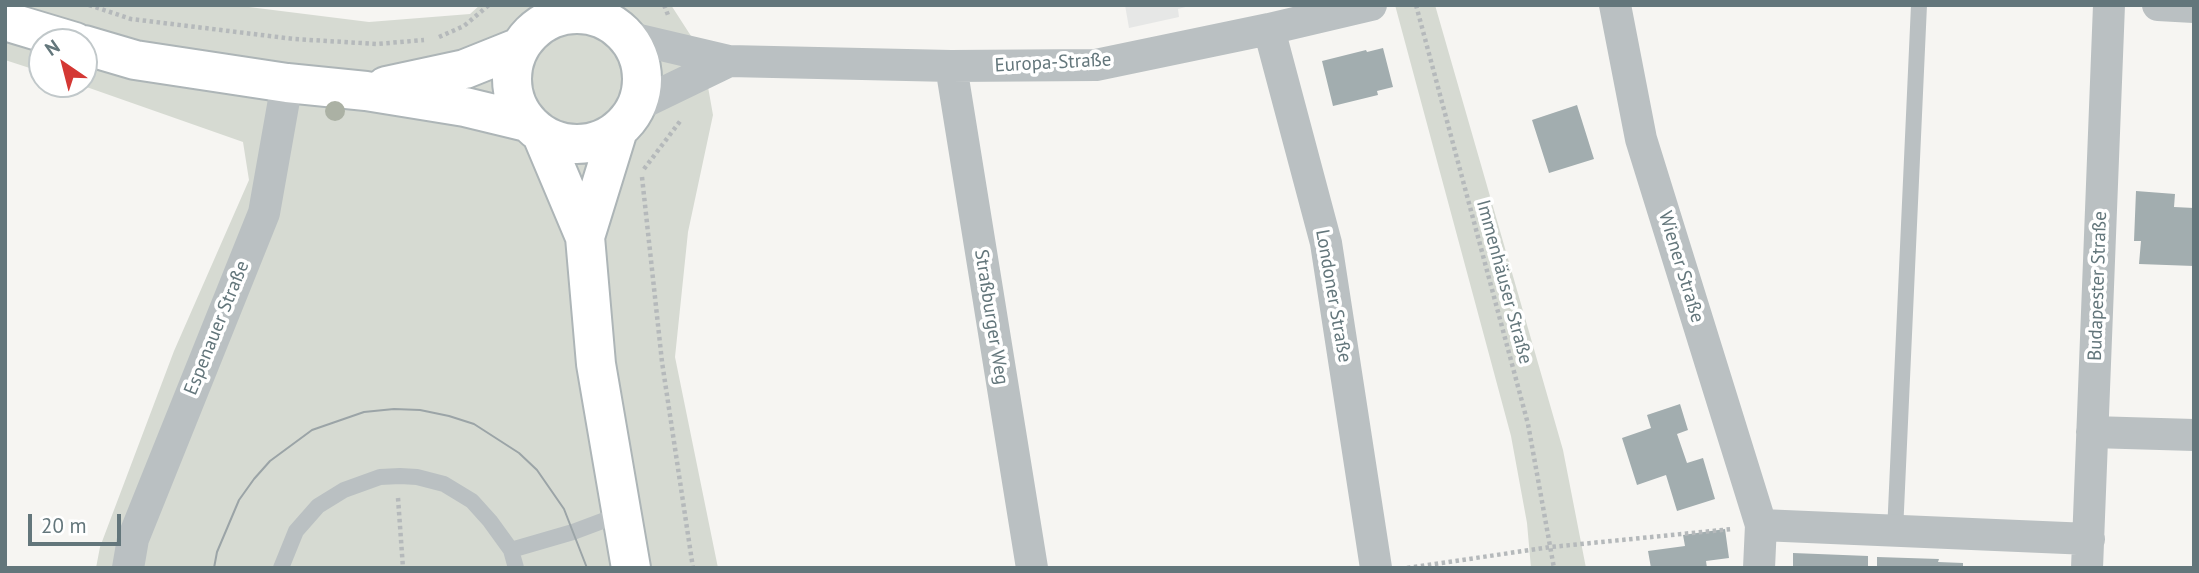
<!DOCTYPE html>
<html>
<head>
<meta charset="utf-8">
<style>
	body { margin:0 }
	#map { position:relative; width:2199px; height:573px; overflow:hidden; background:#f6f5f2; font-family:"PT Sans",sans-serif }
	canvas { display:block }
	.frame { position:absolute; inset:0; border:7px solid #63767b; pointer-events:none }
	.north { position:absolute; left:28px; top:28px; width:70px; height:70px; box-sizing:border-box; background:#fff; border:2px solid #c1c8ca; border-radius:50%; rotate:325deg; font-size:19px; font-weight:700; line-height:28px; text-align:center; color:#63767b }
	.north::after { content:''; display:block; margin:auto; width:24px; height:32px; background:#d43834; clip-path:polygon(50% 0,100% 100%,50% 72%,0 100%) }
	.scale { position:absolute; left:28px; top:514px; width:93px; height:32px; box-sizing:border-box; border:4px solid #63767b; border-top:0; padding-left:9px; font-size:21px; line-height:24px; white-space:nowrap; color:#63767b; -webkit-text-stroke:5px #fff; paint-order:stroke }
</style>
</head>
<body>
<div id="map">
<canvas width="2199" height="573"></canvas>
<div class="frame"></div>
<div class="north">N</div>
<div class="scale">20 m</div>
</div>
<script>
const g = document.querySelector('canvas').getContext('2d');
g.lineJoin = 'round';
function paint(path, color) { g.fillStyle = color; g.fill(path, 'evenodd'); }
const toPath = rows => new Path2D(rows.map(r => 'M' + r).join(''));
function stroke(path, color, width, dash) { g.strokeStyle = color; g.lineWidth = width; g.lineCap = dash ? 'butt' : 'round'; g.setLineDash(dash || []); g.stroke(path); }
function drawText(font, color, halo, rows, align = 'center') {
  g.font = font + ' "PT Sans",sans-serif'; g.lineWidth = 7; g.setLineDash([]); g.textBaseline = 'middle'; g.strokeStyle = halo; g.fillStyle = color; for (const [text, x, y, turn = 0] of rows) {
    g.save(); g.translate(x, y); g.rotate((+turn || 0) * Math.PI / 180); g.textAlign = isNaN(turn) ? turn : align; if (halo) g.strokeText(text, 0, 0); g.fillText(text, 0, 0); g.restore();
  }
}
paint(toPath([
	[1125,5,1193,5,1178,9,1179,17,1129,28]
]), '#e6e7e6');
paint(toPath([
	[5,5,233,5,369,22,470,14,480,5,671,5,702,53,713,115,688,232,675,357,718,568,96,568,100,547,174,351,249,180,243,142,78,84,84,84,84,42,42,42,42,72,5,60],
	[1395,5,1435,5,1563,450,1586,568,1531,568,1527,523,1511,436]
]), '#d6dad2');
paint(toPath([
	[1383,48,1393,87,1377,91,1378,95,1333,106,1322,61,1366,50,1367,52],
	[1577,105,1594,159,1549,173,1532,120],
	[2136,191,2175,194,2174,207,2194,208,2194,266,2139,264,2141,241,2134,241],
	[1680,404,1688,430,1677,434,1687,463,1703,458,1715,499,1677,511,1666,475,1637,485,1622,438,1651,428,1647,415],
	[1725,529,1729,558,1706,561,1707,568,1651,568,1648,551,1685,546,1683,535],
	[1793,553,1868,556,1868,568,1793,568],
	[1877,557,1939,559,1938,562,1963,563,1963,568,1877,568]
]), '#a2adaf');
const secondary = toPath([
	'512 79a65 65 0 1 1 130 0a65 65 0 1 1-130 0Z',
	[5,21,75,42],
	[84,45,135,60,287,83,366,91,465,107,527,122],
	[386,86,465,69,520,47],
	[542,135,585,237,596,364,631,568],
	[585,237,618,130]
]);
stroke(secondary, '#adb5b7', 42);
stroke(toPath([
	[89,5,131,19,294,39,377,44,424,40],
	[664,5,668,15],
	[1416,5,1528,424,1554,568],
	[439,37,464,26,489,5],
	[644,169,681,120],
	[642,177,662,362,693,568],
	[398,498,403,568],
	[1407,568,1551,547,1732,529]
]), '#b5b9bb', 4.5, [3.5, 3.5]);
stroke(toPath([
	[1895,532,1919,5],
	[511,550,573,532,621,514],
	[281,568,296,531,318,506,344,490,380,477,400,476,417,477,444,484,472,501,490,521,511,550,516,568]
]), '#bac0c2', 16);
stroke(toPath([
	[1615,5,1641,139,1761,525,1759,568],
	[2158,5,2194,7],
	[1269,29,1326,243,1376,568],
	[627,37,729,61,951,66,1096,65,1269,29,1371,5],
	[951,66,1032,568],
	[636,106,729,61],
	[2092,432,2194,435],
	[1761,525,2089,539],
	[128,568,133,539,264,213,287,83],
	[2087,568,2109,5]
]), '#bac0c2', 32);
stroke(secondary, '#fff', 38);
stroke(toPath([
	[214,568,217,552,239,500,254,479,270,461,312,430,364,412,394,409,420,410,449,416,474,424,519,453,537,470,564,509,587,568]
]), '#9ba4a7', 2);
g.fillStyle = '#abb1a4';
for (const [x, y] of [
	[335,111]
]) { g.beginPath(); g.arc(x, y, 10, 0, 2 * Math.PI); g.fill(); }
drawText('19px', '#63767b', '#fff', [
	["Europa-Straße",1053,63,-3],
	["Wiener Straße",1681,267,73],
	["Immenhäuser Straße",1504,282,75],
	["Budapester Straße",2098,286,-88],
	["Londoner Straße",1333,296,80],
	["Straßburger Weg",991,317,81],
	["Espenauer Straße",217,328,-68]
]);
</script>
</body>
</html>
